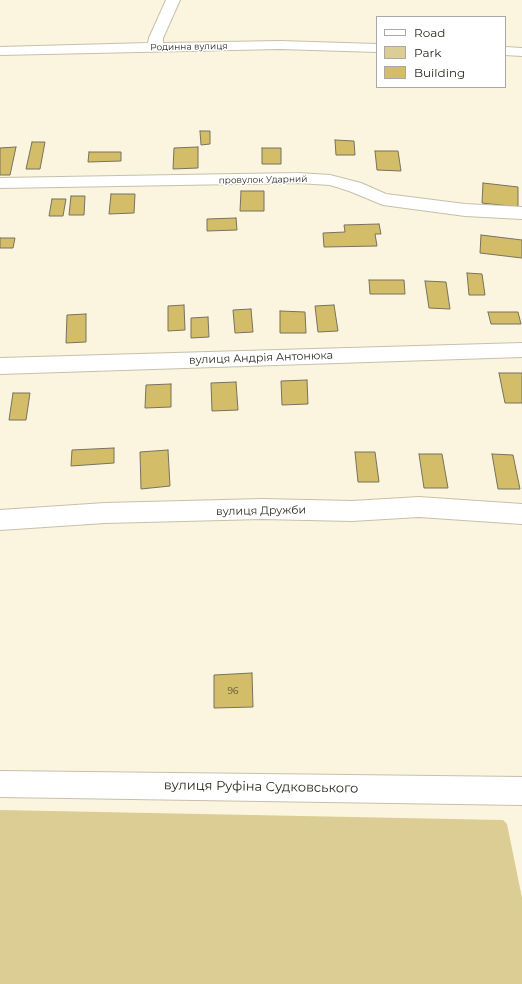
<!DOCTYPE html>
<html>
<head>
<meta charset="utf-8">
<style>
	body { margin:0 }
	#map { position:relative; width:522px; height:984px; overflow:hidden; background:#fbf5df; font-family:Montserrat,sans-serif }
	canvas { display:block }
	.legend { position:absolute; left:376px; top:16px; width:130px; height:72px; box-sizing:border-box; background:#fff; border:1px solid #aaa9a5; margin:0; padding:5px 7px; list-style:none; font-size:12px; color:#2a281f }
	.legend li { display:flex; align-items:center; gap:8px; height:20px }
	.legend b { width:20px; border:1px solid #aaa9a5 }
</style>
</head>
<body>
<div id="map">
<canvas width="522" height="984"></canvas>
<ul class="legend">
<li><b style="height:5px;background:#fff"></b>Road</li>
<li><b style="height:11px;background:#dccd94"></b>Park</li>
<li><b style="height:11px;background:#d3bd68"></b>Building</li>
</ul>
</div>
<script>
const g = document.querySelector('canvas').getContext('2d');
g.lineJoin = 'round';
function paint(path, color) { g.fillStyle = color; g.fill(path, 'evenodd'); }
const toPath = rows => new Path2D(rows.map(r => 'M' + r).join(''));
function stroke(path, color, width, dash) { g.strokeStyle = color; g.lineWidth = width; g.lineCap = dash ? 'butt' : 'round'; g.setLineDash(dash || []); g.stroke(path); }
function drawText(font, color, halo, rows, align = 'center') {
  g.font = font + ' Montserrat,sans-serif'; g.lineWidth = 3; g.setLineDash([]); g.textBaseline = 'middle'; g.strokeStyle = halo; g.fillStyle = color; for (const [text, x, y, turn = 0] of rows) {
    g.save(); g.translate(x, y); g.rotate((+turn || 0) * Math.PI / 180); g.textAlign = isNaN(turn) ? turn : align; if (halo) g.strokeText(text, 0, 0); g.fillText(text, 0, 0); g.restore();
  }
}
paint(toPath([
	[0,810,503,820,507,824,522,898,522,984,0,984]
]), '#dccd94');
const building = toPath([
	[200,131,210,131,210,144,201,145,200,131],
	[335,140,354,141,355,155,336,155,335,140],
	[32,142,45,142,40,169,26,169,32,142],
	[16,147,10,175,0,175,0,148,16,147],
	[198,147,198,168,173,169,174,148,198,147],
	[262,148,281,148,281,164,262,164,262,148],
	[375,151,398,151,401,171,377,170,375,151],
	[89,152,121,152,121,161,88,162,89,152],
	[483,183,518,187,518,207,482,203,483,183],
	[241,191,264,191,264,211,240,211,241,191],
	[111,194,135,194,134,213,109,214,111,194],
	[71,196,85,196,84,215,69,215,71,196],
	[52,199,66,199,63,216,49,216,52,199],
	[236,218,237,230,207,231,207,219,236,218],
	[379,224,381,234,375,234,377,246,324,247,323,233,345,232,344,225,379,224],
	[481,235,522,240,522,258,480,253,481,235],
	[0,238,15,238,13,248,0,248,0,238],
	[467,273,482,274,485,295,469,295,467,273],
	[369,280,404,280,405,294,370,294,369,280],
	[425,281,446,282,450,309,429,308,425,281],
	[184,305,185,330,168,331,168,306,184,305],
	[334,305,338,331,318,332,315,306,334,305],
	[251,309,253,332,235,333,233,310,251,309],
	[280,311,305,312,306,333,280,333,280,311],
	[488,312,518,312,521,324,491,324,488,312],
	[86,314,86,342,66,343,67,315,86,314],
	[208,317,209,337,191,338,191,318,208,317],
	[499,373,522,373,522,403,505,403,499,373],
	[307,380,308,404,282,405,281,381,307,380],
	[236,382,238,410,212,411,211,383,236,382],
	[171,384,171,407,145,408,146,385,171,384],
	[13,393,30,393,26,420,9,420,13,393],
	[114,448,114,463,71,466,72,450,114,448],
	[168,450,170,486,141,489,140,452,168,450],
	[355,452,375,452,379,482,358,482,355,452],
	[419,454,442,454,448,488,424,488,419,454],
	[492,454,513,455,520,489,498,489,492,454],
	[252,673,253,707,214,708,214,675,252,673]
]);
paint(building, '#d3bd68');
stroke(building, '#77725f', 1);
const minor = toPath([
	[166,0,180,0,163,38,163,43,280,41,377,44,377,52,280,49,0,55,0,47,148,43,149,38,166,0],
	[505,47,522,48,522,56,505,55,505,47],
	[298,173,330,175,361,183,386,194,465,204,522,207,522,219,465,216,383,205,349,191,330,185,298,183,0,188,0,178,298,173],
	[522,343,522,357,0,374,0,358,522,343],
	[419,497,522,504,522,524,419,517,352,521,262,519,105,523,0,530,0,510,105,503,262,499,352,501,419,497]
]);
const tertiary = toPath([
	[0,771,522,777,522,805,0,797,0,771]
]);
stroke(minor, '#c6c0ab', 2);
stroke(tertiary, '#c6c0ab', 2);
paint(minor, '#fff');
paint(tertiary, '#fff');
drawText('9px', '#2a281f', '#fff', [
	["Родинна вулиця",189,47,-1],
	["провулок Ударний",263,180,-1]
]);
drawText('9px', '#544d31', null, [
	["96",233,691]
]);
drawText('11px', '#2a281f', '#fff', [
	["вулиця Андрія Антонюка",261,358,-2],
	["вулиця Дружби",261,511,-1]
]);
drawText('13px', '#2a281f', '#fff', [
	["вулиця Руфіна Судковського",261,787,1]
]);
</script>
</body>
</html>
